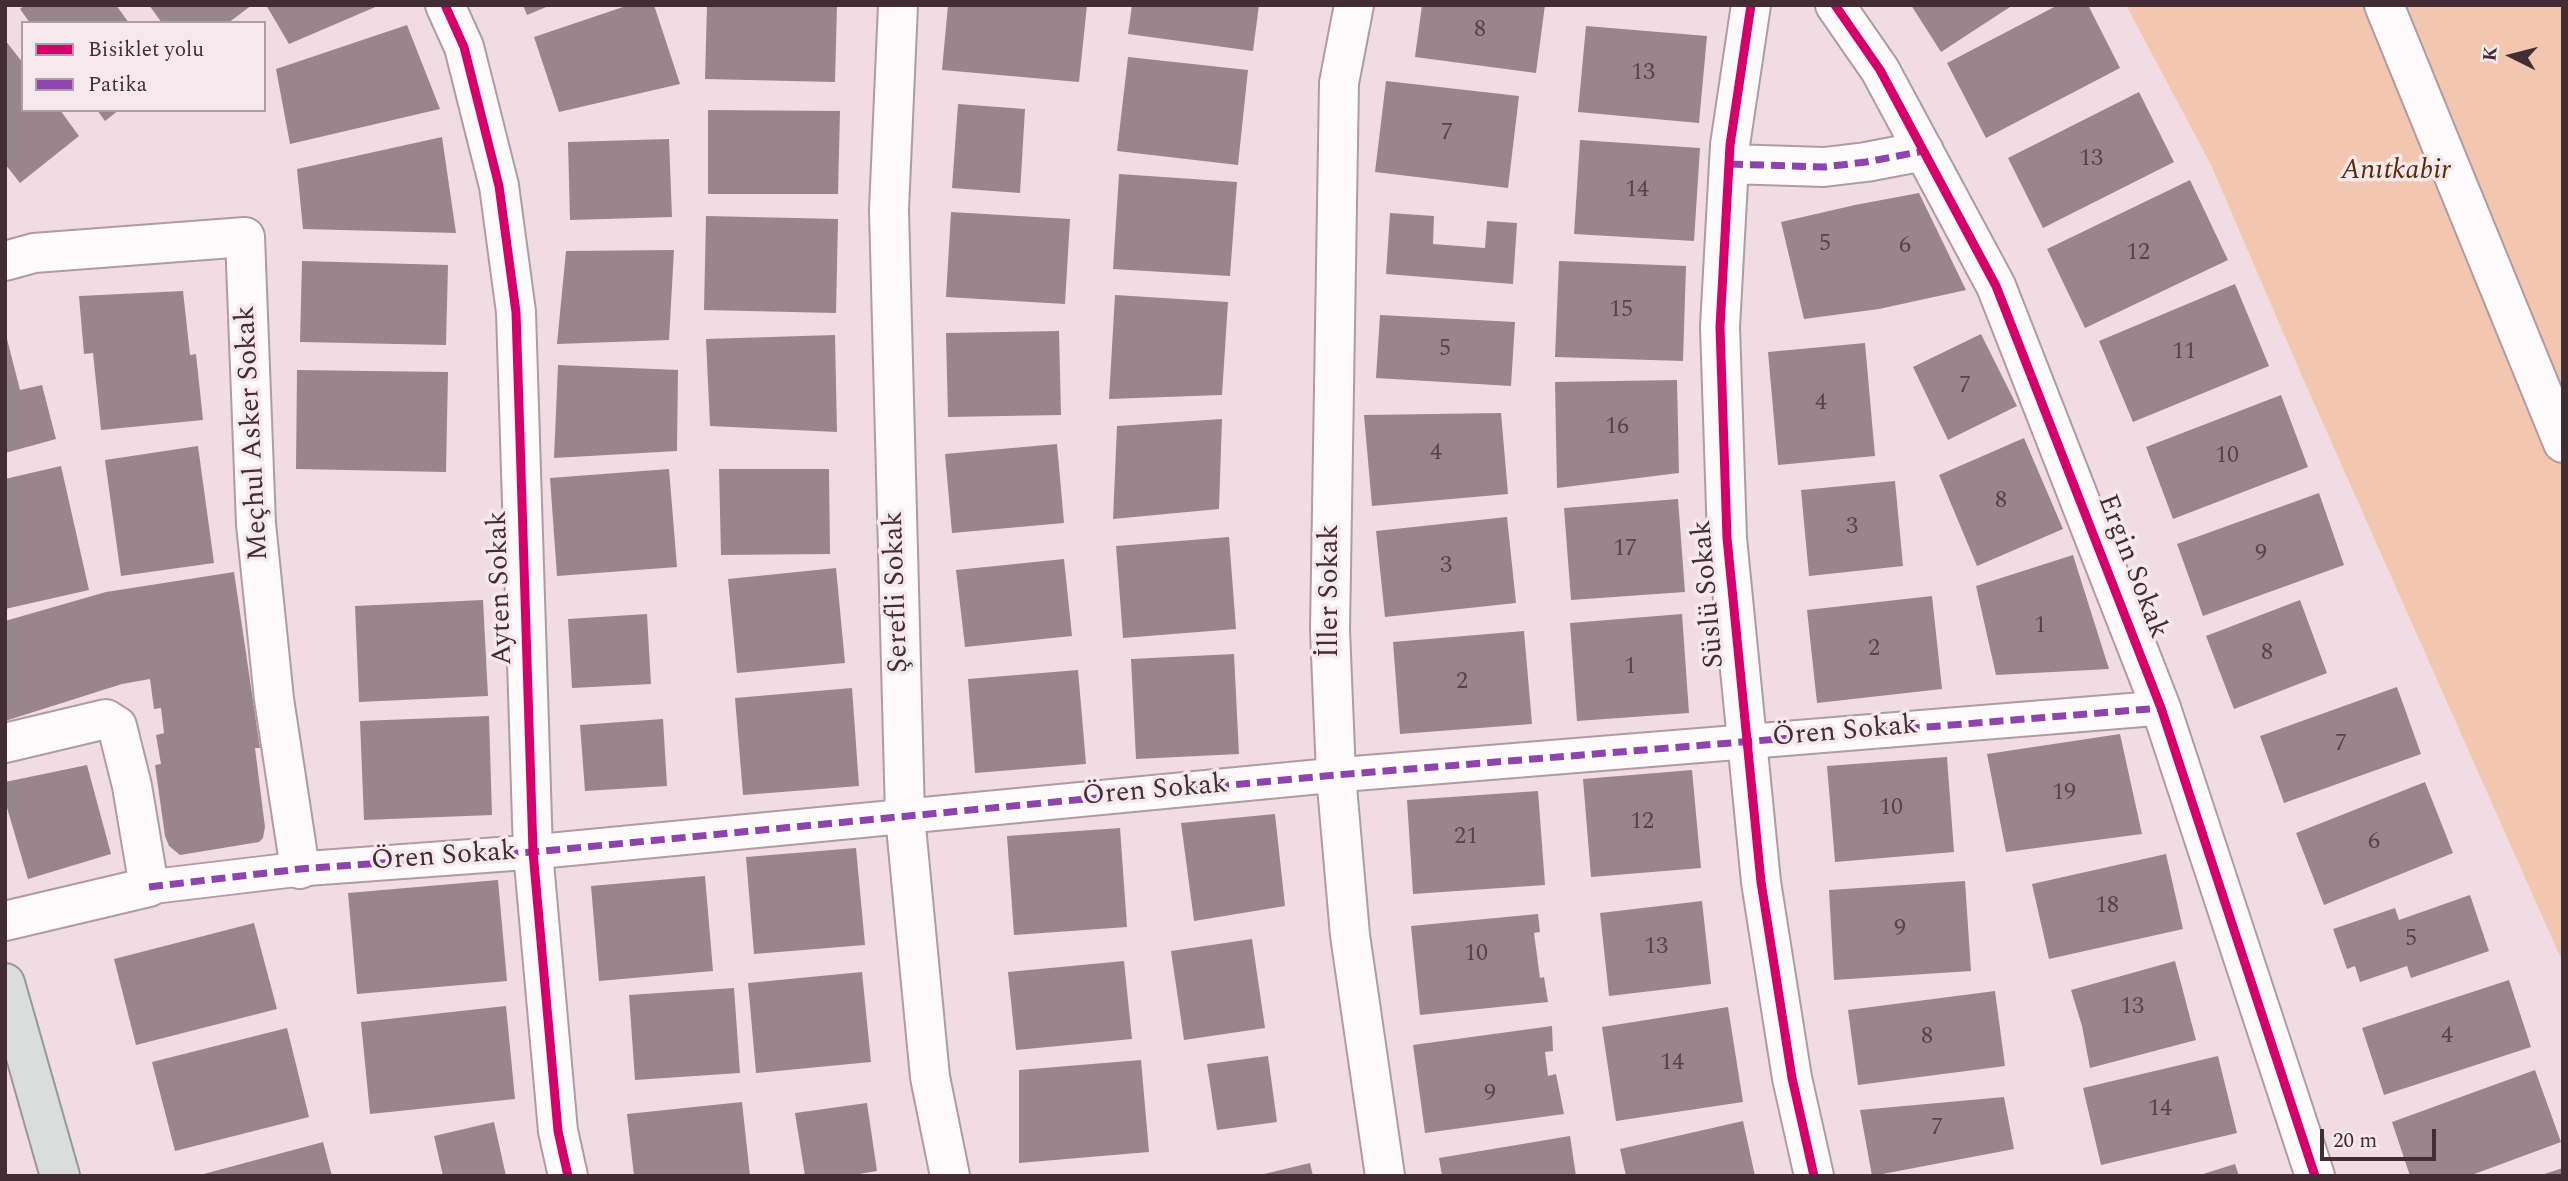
<!DOCTYPE html>
<html>
<head>
<meta charset="utf-8">
<style>
	body { margin:0 }
	#map { position:relative; width:2568px; height:1181px; overflow:hidden; background:#f2dce4; font-family:Spectral,serif }
	canvas { display:block }
	.frame { position:absolute; inset:0; border:7px solid #442c34; pointer-events:none }
	.legend { position:absolute; left:21px; top:21px; width:245px; height:91px; box-sizing:border-box; background:#f6e9ed; border:2px solid #af9da3; margin:0; padding:9px 12px; list-style:none; font-size:21px; color:#442c34 }
	.legend li { display:flex; align-items:center; gap:14px; height:35px }
	.legend b { width:35px; border:2px solid #af9da3 }
	.north { position:absolute; left:2477px; top:21px; width:70px; height:70px; -webkit-text-stroke:5px #f6e9ed; paint-order:stroke; rotate:276deg; font-size:19px; font-weight:700; line-height:28px; text-align:center; color:#442c34 }
	.north::after { content:''; display:block; margin:auto; width:24px; height:32px; background:#442c34; clip-path:polygon(50% 0,100% 100%,50% 72%,0 100%) }
	.scale { position:absolute; left:2320px; top:1129px; width:116px; height:32px; box-sizing:border-box; border:4px solid #442c34; border-top:0; padding-left:9px; font-size:21px; line-height:24px; white-space:nowrap; color:#442c34; -webkit-text-stroke:5px #f6e9ed; paint-order:stroke }
</style>
</head>
<body>
<div id="map">
<canvas width="2568" height="1181"></canvas>
<div class="frame"></div>
<ul class="legend">
<li><b style="height:9px;background:#d6006c"></b>Bisiklet yolu</li>
<li><b style="height:9px;background:#8e44ad"></b>Patika</li>
</ul>
<div class="north">K</div>
<div class="scale">20 m</div>
</div>
<script>
const g = document.querySelector('canvas').getContext('2d');
g.lineJoin = 'round';
function paint(path, color) { g.fillStyle = color; g.fill(path, 'evenodd'); }
const toPath = rows => new Path2D(rows.map(r => 'M' + r).join(''));
function stroke(path, color, width, dash) { g.strokeStyle = color; g.lineWidth = width; g.lineCap = dash ? 'butt' : 'round'; g.setLineDash(dash || []); g.stroke(path); }
function drawText(font, color, halo, rows, align = 'center') {
  g.font = font + ' Spectral,serif'; g.lineWidth = 7; g.setLineDash([]); g.textBaseline = 'middle'; g.strokeStyle = halo; g.fillStyle = color; for (const [text, x, y, turn = 0] of rows) {
    g.save(); g.translate(x, y); g.rotate((+turn || 0) * Math.PI / 180); g.textAlign = isNaN(turn) ? turn : align; if (halo) g.strokeText(text, 0, 0); g.fillText(text, 0, 0); g.restore();
  }
}
paint(toPath([
	[2126,5,2563,5,2563,963,2298,367,2211,165]
]), '#f3c6b0');
paint(toPath([
	[25,5,116,5,129,23,30,23,20,9],
	[149,5,252,5,228,23,162,23],
	[266,5,380,5,289,44],
	[523,5,551,5,527,15],
	[629,5,654,5,680,84,559,112,534,37],
	[707,5,837,5,835,82,705,79],
	[948,5,1087,5,1079,82,942,70],
	[1132,5,1259,5,1253,51,1128,34],
	[1422,5,1545,5,1536,73,1415,57],
	[1911,5,2013,5,1941,52],
	[2058,5,2088,5,2120,68,1986,138,1947,63],
	[407,25,440,109,290,144,276,69],
	[1586,26,1707,36,1699,123,1578,112],
	[5,40,23,63,23,110,60,110,79,136,20,183,5,164],
	[1128,57,1248,70,1238,165,1117,151],
	[1386,81,1519,96,1508,188,1375,172],
	[2139,92,2174,162,2043,228,2008,158],
	[958,104,1025,109,1020,193,952,188],
	[97,110,119,110,105,121],
	[708,110,840,111,838,194,708,194],
	[442,137,456,233,303,229,297,169],
	[669,139,672,217,570,220,568,142],
	[1580,140,1700,148,1694,241,1574,234],
	[1119,174,1237,182,1230,276,1113,269],
	[2190,180,2228,260,2085,328,2047,249],
	[1919,193,1966,290,1879,309,1804,319,1781,222,1855,205],
	[951,212,1070,219,1065,304,946,297],
	[1390,213,1434,216,1433,244,1485,248,1487,221,1517,223,1513,284,1386,274],
	[706,216,838,219,836,313,704,310],
	[674,250,669,340,557,344,566,251],
	[302,261,448,265,446,345,300,342],
	[1559,261,1686,266,1683,361,1555,357],
	[2235,284,2269,366,2133,422,2099,341],
	[183,291,190,355,196,354,203,420,101,430,93,353,84,354,79,296],
	[1115,295,1228,302,1222,395,1109,399],
	[1380,315,1515,322,1511,386,1376,378],
	[5,331,20,390,42,385,56,439,5,453],
	[1059,331,1061,415,948,417,946,333],
	[1981,334,2017,406,1948,440,1913,367],
	[835,335,837,432,710,426,706,339],
	[1865,343,1875,456,1778,465,1768,352],
	[558,365,678,370,677,451,554,458],
	[297,370,448,372,446,472,296,469],
	[1677,380,1679,473,1557,488,1555,382],
	[2281,395,2308,467,2173,519,2146,447],
	[1501,413,1508,494,1372,506,1364,415],
	[1222,419,1219,509,1113,519,1117,426],
	[2024,438,2063,529,1977,566,1939,475],
	[1057,444,1064,523,952,533,945,454],
	[198,446,214,563,121,576,105,460],
	[61,466,89,590,5,609,5,479],
	[669,469,677,567,557,576,550,478],
	[719,469,829,469,830,554,721,555],
	[1895,481,1903,566,1809,576,1801,490],
	[2319,493,2344,565,2203,616,2177,544],
	[1678,499,1685,592,1571,600,1564,508],
	[1507,517,1516,603,1385,617,1376,531],
	[1229,537,1236,629,1123,638,1116,546],
	[2073,555,2109,669,1996,675,1976,586],
	[1064,559,1072,636,965,647,956,570],
	[836,568,845,663,737,673,728,579],
	[234,572,260,748,255,748,265,827,263,838,259,842,180,855,169,846,165,836,155,765,161,764,156,735,164,733,161,708,154,709,150,679,122,684,5,721,5,621,106,592],
	[1932,596,1942,689,1817,703,1807,610],
	[483,600,488,696,359,702,355,606],
	[2300,600,2327,673,2234,709,2206,636],
	[647,614,651,684,572,688,568,619],
	[1682,614,1689,713,1577,721,1570,623],
	[1524,631,1532,724,1400,734,1393,642],
	[1234,654,1239,754,1136,759,1131,659],
	[1078,670,1086,764,975,773,968,679],
	[2397,687,2421,754,2284,803,2260,736],
	[852,688,859,786,743,795,735,698],
	[489,716,492,815,364,820,360,721],
	[663,719,667,786,585,791,580,725],
	[2120,734,2142,834,2006,852,1987,754],
	[1947,757,1954,852,1835,862,1827,766],
	[87,765,111,854,28,879,5,801,5,782],
	[1692,770,1701,868,1591,877,1583,779],
	[2425,782,2453,853,2324,905,2296,833],
	[1538,791,1545,885,1413,894,1407,800],
	[1275,814,1285,906,1194,921,1181,823],
	[1120,828,1127,927,1014,935,1007,836],
	[856,848,865,945,754,954,746,857],
	[2166,854,2183,929,2049,959,2032,884],
	[705,876,713,971,599,981,591,886],
	[498,880,507,981,357,994,348,893],
	[1965,881,1971,971,1834,980,1829,890],
	[2470,895,2489,951,2411,978,2407,966,2360,982,2355,966,2347,969,2333,929,2395,908,2399,920],
	[1702,901,1711,984,1609,996,1600,913],
	[1538,914,1540,932,1534,933,1540,978,1544,977,1548,1002,1420,1015,1411,926],
	[254,923,277,1009,136,1045,114,959],
	[1252,939,1265,1028,1184,1040,1171,951],
	[1124,961,1132,1039,1016,1050,1008,972],
	[2175,961,2196,1040,2090,1068,2082,1026,2071,990],
	[862,972,871,1062,756,1073,748,983],
	[2509,980,2531,1047,2384,1095,2362,1028],
	[734,988,740,1073,635,1080,629,995],
	[1995,991,2005,1066,1858,1085,1848,1010],
	[506,1006,515,1099,370,1114,361,1022],
	[1728,1007,1743,1102,1616,1121,1602,1027],
	[1552,1026,1553,1051,1545,1052,1548,1076,1556,1074,1564,1114,1425,1133,1413,1045],
	[287,1028,309,1117,175,1151,152,1062],
	[1268,1056,1277,1122,1217,1130,1207,1064],
	[2218,1056,2237,1133,2101,1165,2083,1088],
	[1141,1060,1149,1152,1019,1163,1019,1070],
	[2535,1070,2561,1142,2469,1176,2410,1176,2392,1122],
	[2004,1097,2014,1149,1872,1176,1860,1110],
	[742,1102,750,1176,634,1176,627,1114],
	[867,1103,877,1171,847,1176,805,1176,795,1113],
	[1743,1121,1755,1176,1626,1176,1620,1149],
	[494,1122,506,1176,443,1176,434,1136],
	[1570,1136,1576,1176,1442,1176,1439,1158],
	[323,1142,332,1176,201,1176,200,1175],
	[1310,1163,1313,1176,1260,1176,1260,1175],
	[2235,1164,2239,1176,2200,1176,2200,1175],
	[2563,1168,2563,1176,2541,1176,2541,1175]
]), '#99868d');
const pedestrian = toPath([
	[149,887,300,869,533,852,1336,775,2161,708]
]);
const minor = toPath([
	[445,5,464,47,499,186,516,312,533,852,558,1131,568,1176],
	[898,5,889,210,905,816,930,1077,950,1176],
	[1354,5,1339,83,1330,630,1336,775,1350,935,1385,1176],
	[1751,5,1730,145,1720,327,1727,538,1761,882,1792,1078,1814,1176],
	[1835,5,1880,70,1996,286,2161,708,2315,1176],
	[2384,5,2563,443],
	[1729,164,1824,167,1866,162,1924,151],
	[5,261,34,253,245,237,256,524,274,699,300,869],
	[5,743,106,719,117,726,132,786,149,887,5,921]
]);
const primary = toPath([
	[5,983,60,1176]
]);
stroke(pedestrian, '#af9ba2', 37);
stroke(minor, '#af9ba2', 42);
stroke(primary, '#959799', 42);
stroke(pedestrian, '#fdfafb', 33);
stroke(minor, '#fdfafb', 38);
stroke(primary, '#d9dedd', 38);
stroke(toPath([
	[1729,164,1824,167,1866,162,1924,151],
	[149,887,300,869,533,852,1336,775,2161,708]
]), '#8e44ad', 7, [14, 7]);
stroke(toPath([
	[445,5,464,47,499,186,516,312,533,852,558,1131,568,1176],
	[1751,5,1730,145,1720,327,1727,538,1761,882,1792,1078,1814,1176],
	[1835,5,1880,70,1996,286,2161,708,2315,1176]
]), '#d6006c', 9);
drawText('24px', '#59424a', null, [
	["8",1480,31],
	["13",1643,74],
	["7",1447,134],
	["13",2091,160],
	["14",1637,191],
	["5",1825,245],
	["6",1905,247],
	["12",2138,254],
	["15",1621,311],
	["5",1445,350],
	["11",2184,353],
	["7",1965,387],
	["4",1821,404],
	["16",1617,428],
	["4",1436,454],
	["10",2227,457],
	["8",2001,502],
	["3",1852,528],
	["17",1625,550],
	["9",2261,555],
	["3",1446,567],
	["1",2040,627],
	["2",1874,650],
	["8",2267,654],
	["1",1630,668],
	["2",1462,683],
	["7",2341,745],
	["19",2064,794],
	["10",1891,809],
	["12",1642,823],
	["21",1466,838],
	["6",2374,843],
	["18",2107,907],
	["9",1900,930],
	["5",2411,940],
	["13",1656,948],
	["10",1476,955],
	["13",2132,1008],
	["4",2447,1037],
	["8",1927,1038],
	["14",1672,1064],
	["9",1490,1095],
	["14",2160,1110],
	["7",1937,1129]
]);
drawText('italic 28px', '#592b00', '#f6e9ed', [
	["Anıtkabir",2396,173]
]);
drawText('28px', '#442c34', '#f6e9ed', [
	["Meçhul Asker Sokak",254,433,-93],
	["Ergin Sokak",2131,567,69],
	["Ayten Sokak",502,588,-92],
	["İller Sokak",1332,591,-90],
	["Şerefli Sokak",898,592,-92],
	["Süslü Sokak",1710,594,-95],
	["Ören Sokak",1845,733,-5],
	["Ören Sokak",1155,792,-5],
	["Ören Sokak",444,858,-4]
]);
</script>
</body>
</html>
